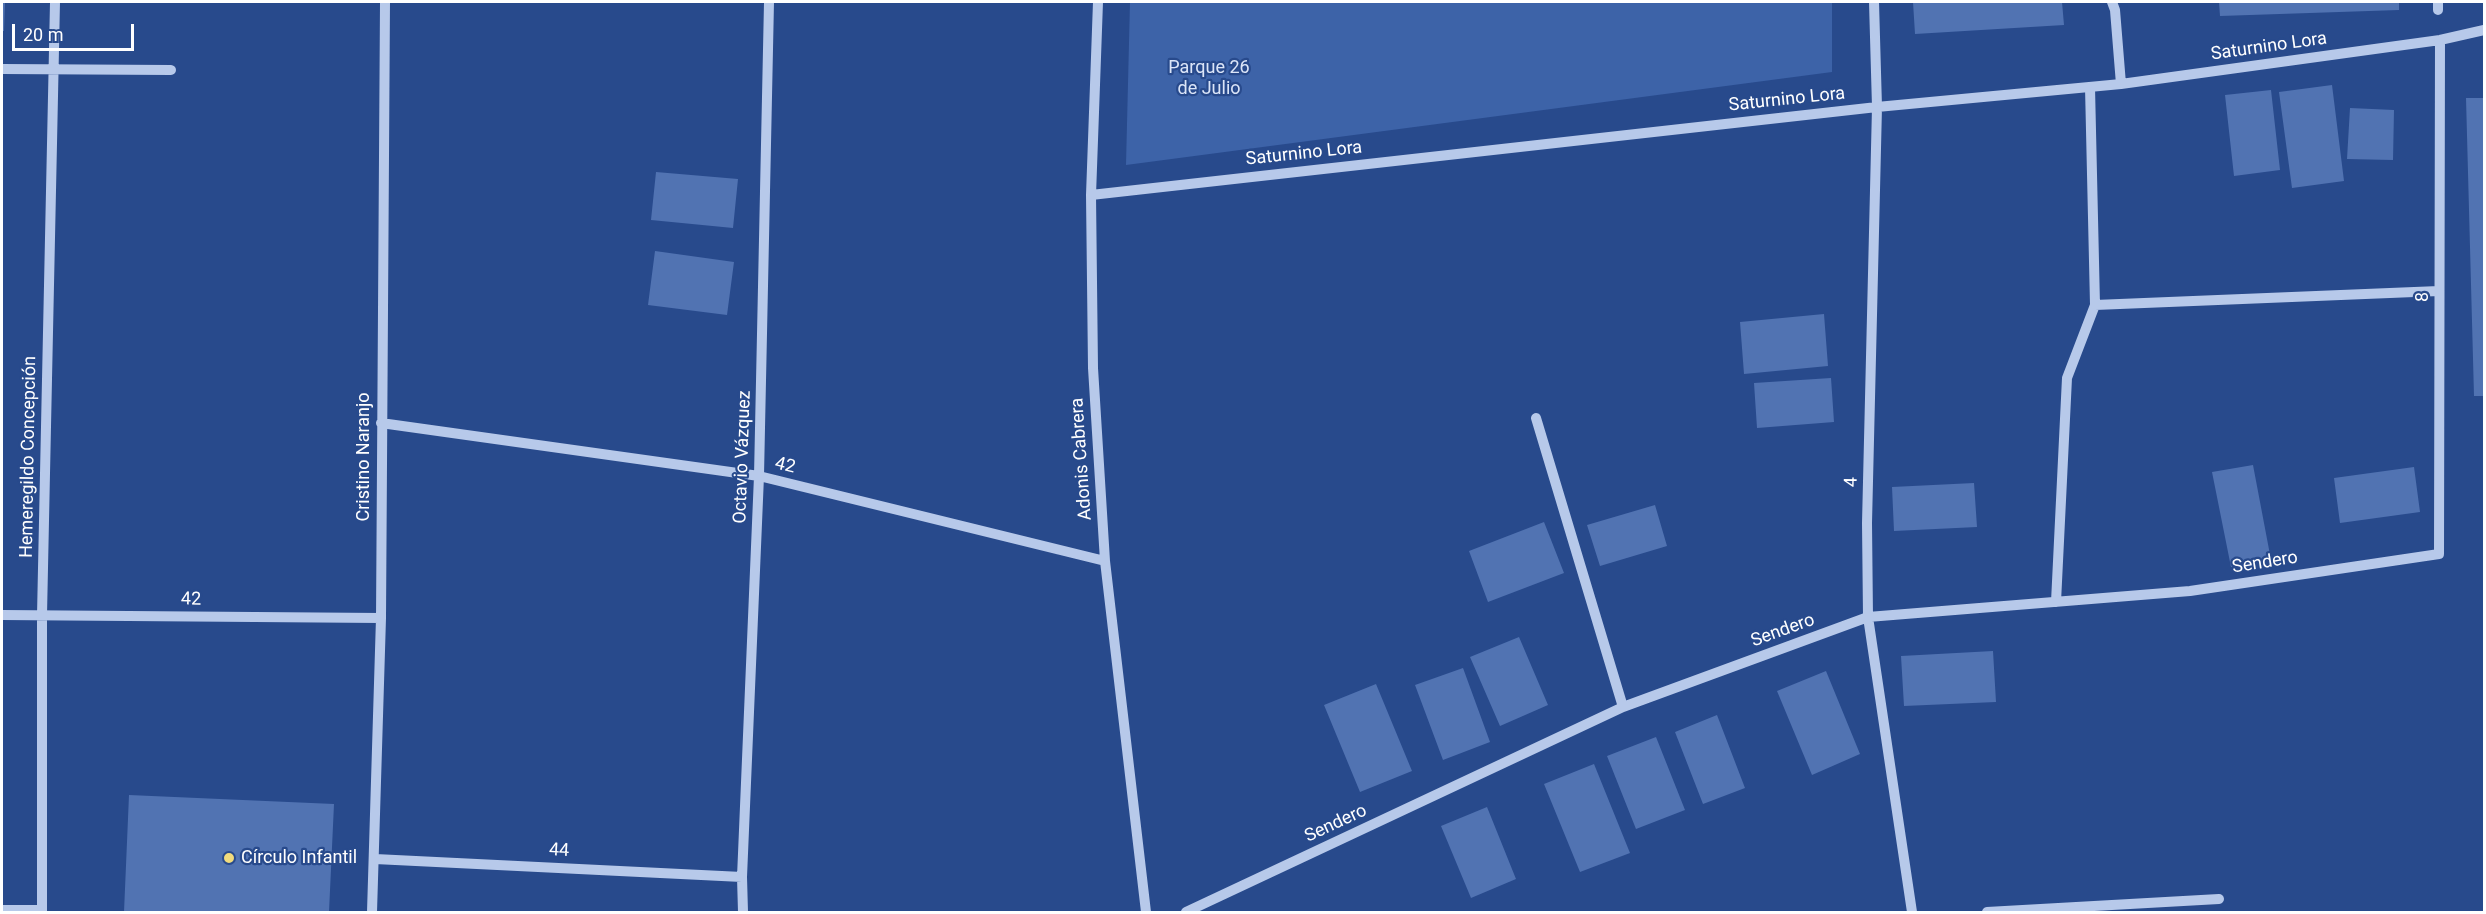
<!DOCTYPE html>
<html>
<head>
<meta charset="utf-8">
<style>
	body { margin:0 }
	#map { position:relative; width:2486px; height:914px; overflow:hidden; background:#284a8c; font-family:Roboto,sans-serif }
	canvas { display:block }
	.frame { position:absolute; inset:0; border:3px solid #fff; pointer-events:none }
	.scale { position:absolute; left:12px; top:24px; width:122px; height:27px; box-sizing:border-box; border:3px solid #fff; border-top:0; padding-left:8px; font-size:18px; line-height:21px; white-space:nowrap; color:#fff; -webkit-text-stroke:4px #284a8c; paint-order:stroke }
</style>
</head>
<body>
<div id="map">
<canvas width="2486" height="914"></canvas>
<div class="frame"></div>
<div class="scale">20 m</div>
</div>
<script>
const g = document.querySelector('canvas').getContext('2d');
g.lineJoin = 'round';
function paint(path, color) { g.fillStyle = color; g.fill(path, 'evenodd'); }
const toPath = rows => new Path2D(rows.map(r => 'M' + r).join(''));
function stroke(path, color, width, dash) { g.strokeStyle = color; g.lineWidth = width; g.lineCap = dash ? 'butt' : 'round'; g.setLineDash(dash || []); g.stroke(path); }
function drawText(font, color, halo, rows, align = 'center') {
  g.font = font + ' Roboto,sans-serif'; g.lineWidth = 4.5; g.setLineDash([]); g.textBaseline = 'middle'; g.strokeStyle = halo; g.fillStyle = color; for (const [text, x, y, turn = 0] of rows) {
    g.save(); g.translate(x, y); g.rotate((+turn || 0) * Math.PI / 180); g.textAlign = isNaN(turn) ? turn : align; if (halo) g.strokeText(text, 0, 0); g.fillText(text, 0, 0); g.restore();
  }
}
paint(toPath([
	[1130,2,1832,2,1832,72,1126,165]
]), '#3d63a8');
paint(toPath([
	[2,2,5,2,4,31,2,31],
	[1913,2,2062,2,2064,25,1915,34],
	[2219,2,2399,2,2399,10,2220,16],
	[2332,85,2344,181,2292,188,2279,92],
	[2271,90,2280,170,2234,176,2225,95],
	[2466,98,2484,98,2484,396,2474,396],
	[2350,108,2394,110,2393,160,2347,159],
	[656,172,738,179,733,228,651,220],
	[655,251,734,262,727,315,648,305],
	[1824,314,1828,366,1744,374,1740,322],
	[1831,378,1834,422,1757,428,1754,383],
	[2253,465,2271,560,2231,567,2212,472],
	[2414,467,2420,512,2340,523,2334,478],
	[1974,483,1977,527,1894,531,1892,487],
	[1655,505,1667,546,1600,566,1587,525],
	[1544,522,1564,573,1488,602,1469,551],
	[1519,637,1548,705,1500,726,1470,657],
	[1993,651,1996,702,1904,706,1901,656],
	[1463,668,1490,742,1443,760,1415,685],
	[1826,671,1860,754,1812,775,1777,691],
	[1376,684,1412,771,1360,792,1324,705],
	[1717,715,1745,788,1703,804,1675,732],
	[1656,737,1685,810,1636,829,1607,756],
	[1594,764,1630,853,1580,872,1544,784],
	[129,795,334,804,329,912,124,912],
	[1487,807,1516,879,1471,898,1441,826]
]), '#5173b2');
stroke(toPath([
	[1098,2,1091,195,1093,368,1105,561,1146,912],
	[1874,2,1877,107,1867,523,1868,617,1912,912],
	[2112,2,2115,10,2121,84],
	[2438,2,2438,10],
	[2,69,171,70],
	[1091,195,1877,107,2121,84,2440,40,2484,30],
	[2095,305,2439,291],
	[1536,418,1623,707],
	[381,423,759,476,1105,561],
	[2056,602,2067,378,2095,305,2090,87],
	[2,615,381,618],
	[375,859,742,877],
	[2,910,42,910],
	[42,912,42,615,55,2],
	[372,912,381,618,385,2],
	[743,912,742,877,759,476,769,2],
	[1186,912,1623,707,1868,617,2190,591,2439,554,2440,40],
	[1987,912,2219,899]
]), '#b7c9ea', 10);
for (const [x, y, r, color] of [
	[229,858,6,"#f1db7d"]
]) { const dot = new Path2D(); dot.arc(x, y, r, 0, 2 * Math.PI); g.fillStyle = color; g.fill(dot); stroke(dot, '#284a8c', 2); }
drawText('18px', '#fff', '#284a8c', [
	["Saturnino Lora",2269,47,-8],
	["Saturnino Lora",1787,100,-6],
	["Saturnino Lora",1304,154,-6],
	["8",2423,297,-90],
	["Hemeregildo Concepción",29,457,-89],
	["Cristino Naranjo",364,457,-90],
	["Octavio Vázquez",743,457,-88],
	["Adonis Cabrera",1082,459,-94],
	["42",785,466,14],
	["4",1852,482,-89],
	["Sendero",2265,563,-9],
	["42",191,600,1],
	["Sendero",1783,631,-20],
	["Sendero",1336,824,-25],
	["44",559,851,3]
]);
drawText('18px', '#dbe5f8', '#284a8c', [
	["Parque 26",1209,68],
	["de Julio",1209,89]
]);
drawText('18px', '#fff', '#284a8c', [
	["Círculo Infantil",241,858]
], 'left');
</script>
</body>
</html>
